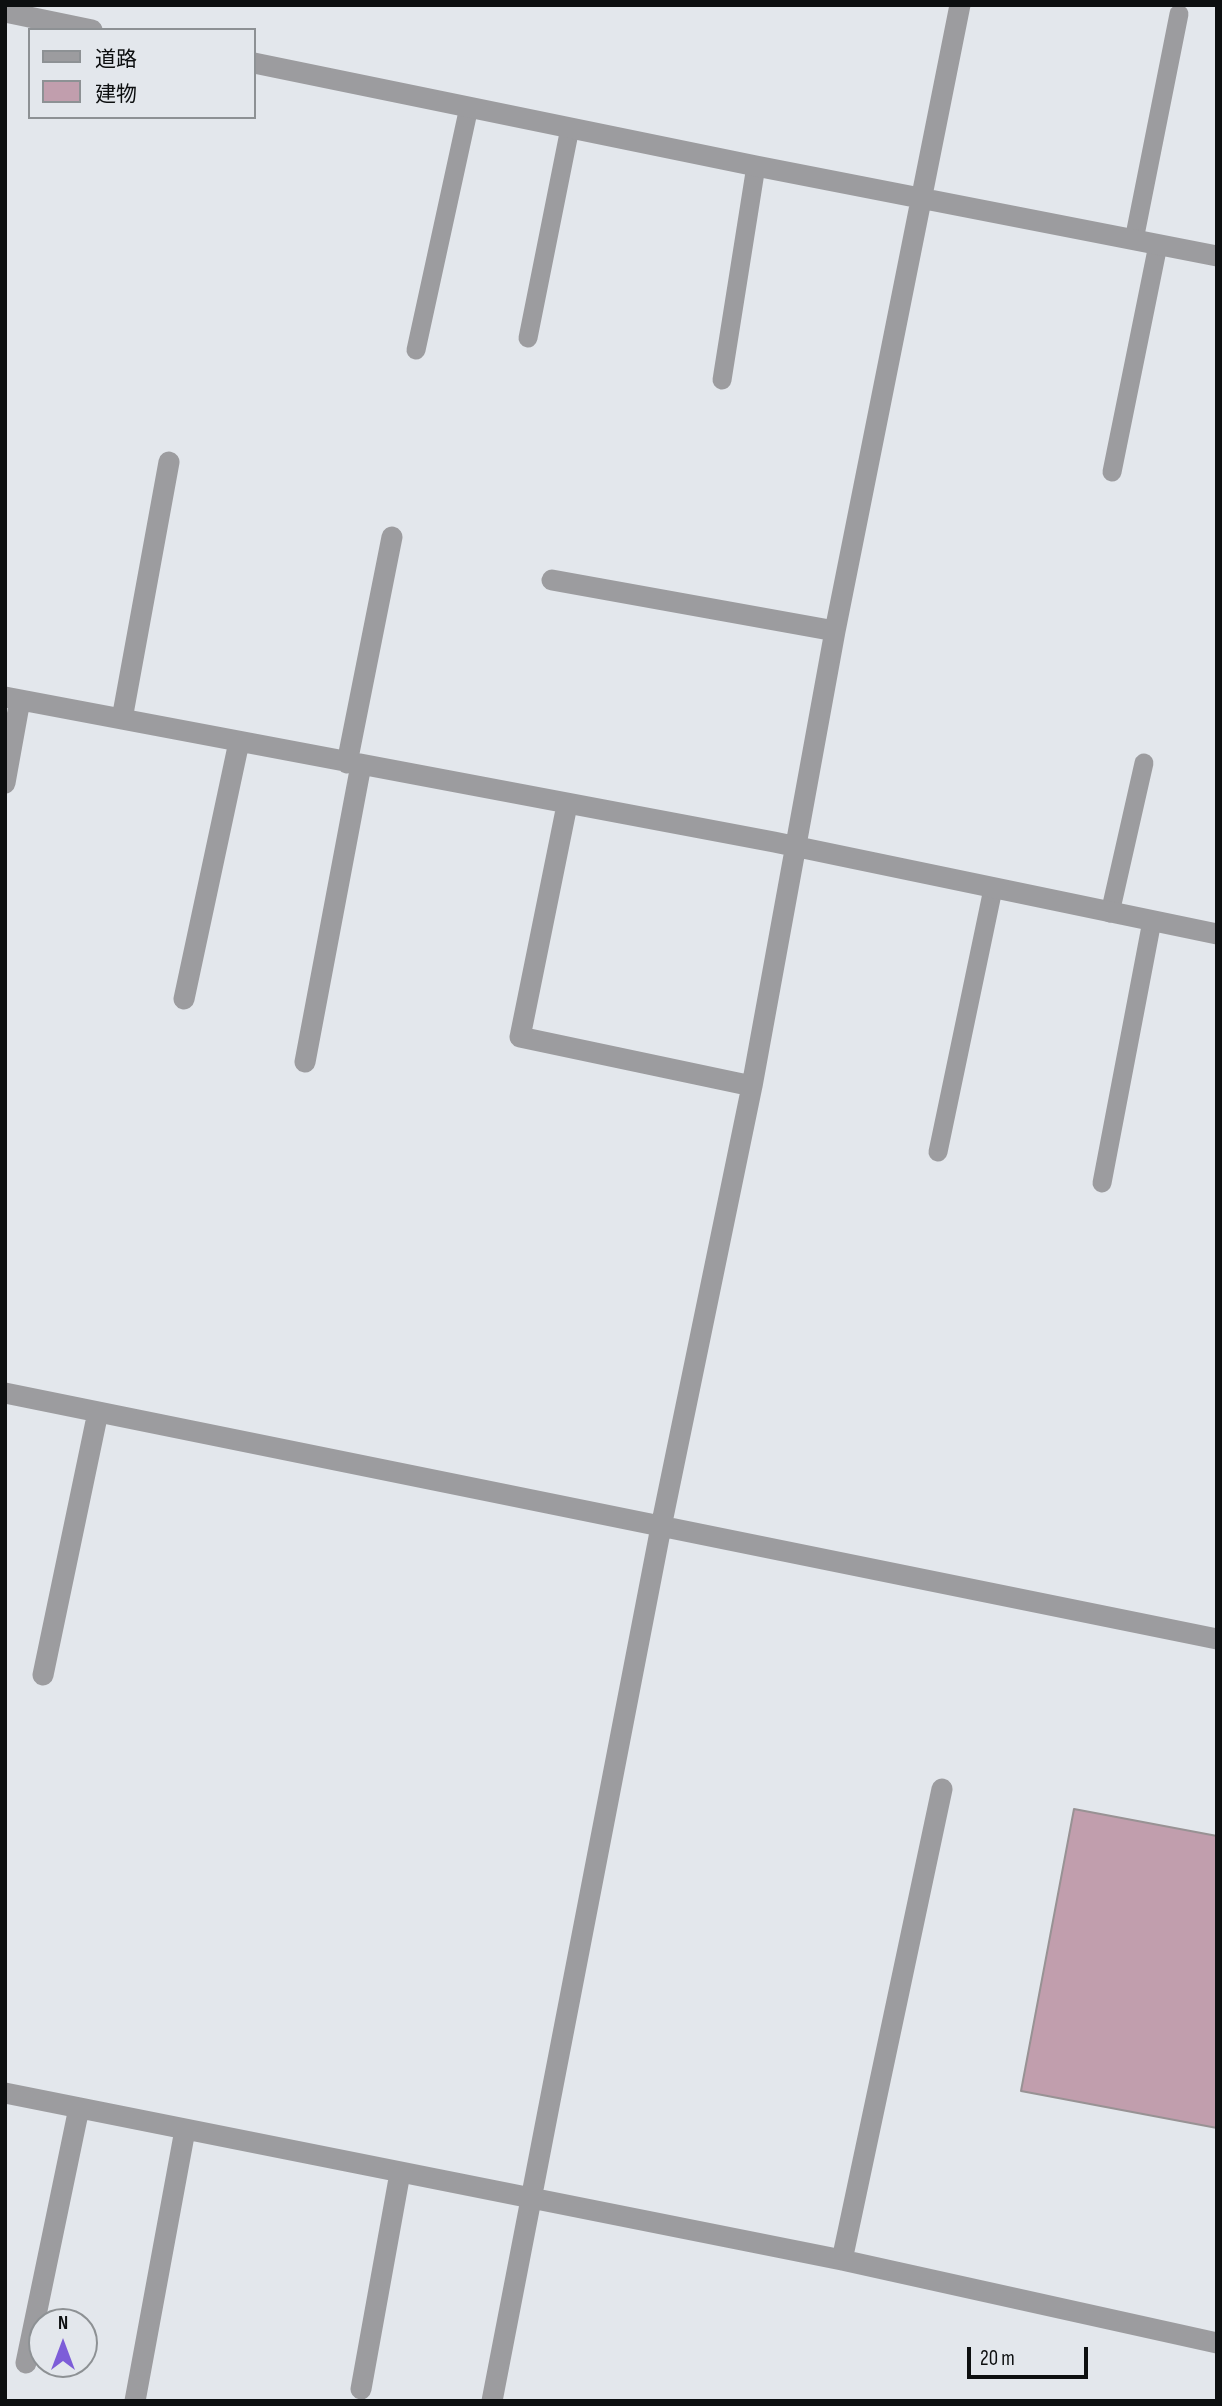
<!DOCTYPE html>
<html>
<head>
<meta charset="utf-8">
<style>
	body { margin:0 }
	#map { position:relative; width:1222px; height:2406px; overflow:hidden; background:#e3e7ec; font-family:"Sofia Sans Condensed","Noto Sans JP",sans-serif }
	canvas { display:block }
	.frame { position:absolute; inset:0; border:7px solid #0d0f10; pointer-events:none }
	.legend { position:absolute; left:28px; top:28px; width:228px; height:91px; box-sizing:border-box; background:#e3e7ec; border:2px solid #8d9194; margin:0; padding:9px 12px; list-style:none; font-size:21px; color:#0d0f10 }
	.legend li { display:flex; align-items:center; gap:14px; height:35px }
	.legend b { width:35px; border:2px solid #8d9194 }
	.north { position:absolute; left:28px; top:2308px; width:70px; height:70px; box-sizing:border-box; background:#e3e7ec; border:2px solid #8d9194; border-radius:50%; rotate:0deg; font-size:19px; font-weight:700; line-height:28px; text-align:center; color:#0d0f10 }
	.north::after { content:''; display:block; margin:auto; width:24px; height:32px; background:#7d5dd8; clip-path:polygon(50% 0,100% 100%,50% 72%,0 100%) }
	.scale { position:absolute; left:967px; top:2347px; width:121px; height:32px; box-sizing:border-box; border:4px solid #0d0f10; border-top:0; padding-left:9px; font-size:21px; line-height:24px; white-space:nowrap; color:#0d0f10; -webkit-text-stroke:5px #e3e7ec; paint-order:stroke }
</style>
</head>
<body>
<div id="map">
<canvas width="1222" height="2406"></canvas>
<div class="frame"></div>
<ul class="legend">
<li><b style="height:9px;background:#9c9c9f"></b>道路</li>
<li><b style="height:19px;background:#c19ead"></b>建物</li>
</ul>
<div class="north">N</div>
<div class="scale">20 m</div>
</div>
<script>
const g = document.querySelector('canvas').getContext('2d');
g.lineJoin = 'round';
function paint(path, color) { g.fillStyle = color; g.fill(path, 'evenodd'); }
const toPath = rows => new Path2D(rows.map(r => 'M' + r).join(''));
function stroke(path, color, width, dash) { g.strokeStyle = color; g.lineWidth = width; g.lineCap = dash ? 'butt' : 'round'; g.setLineDash(dash || []); g.stroke(path); }
const building = toPath([
	[1074,1809,1217,1836,1217,2128,1021,2091,1074,1809]
]);
paint(building, '#c19ead');
stroke(building, '#989294', 2);
stroke(toPath([
	[1134,240,1179,14],
	[528,338,570,128],
	[416,350,469,107],
	[722,380,756,166],
	[1112,472,1158,245],
	[1110,913,1144,763],
	[938,1152,993,889],
	[1102,1183,1152,921]
]), '#9c9c9f', 19);
stroke(toPath([
	[5,12,92,30],
	[254,63,756,166,1217,256],
	[552,580,835,631],
	[5,697,774,842,1217,934],
	[122,719,169,462],
	[347,763,392,537],
	[5,783,20,700],
	[567,805,520,1037,752,1086],
	[184,999,239,742],
	[305,1062,361,765],
	[5,1393,1217,1639],
	[43,1675,98,1412],
	[5,2093,842,2260,1217,2343],
	[842,2260,942,1789],
	[26,2363,79,2108],
	[361,2389,400,2173],
	[135,2401,185,2130],
	[492,2401,661,1527,752,1086,835,631,960,5]
]), '#9c9c9f', 21);
</script>
</body>
</html>
